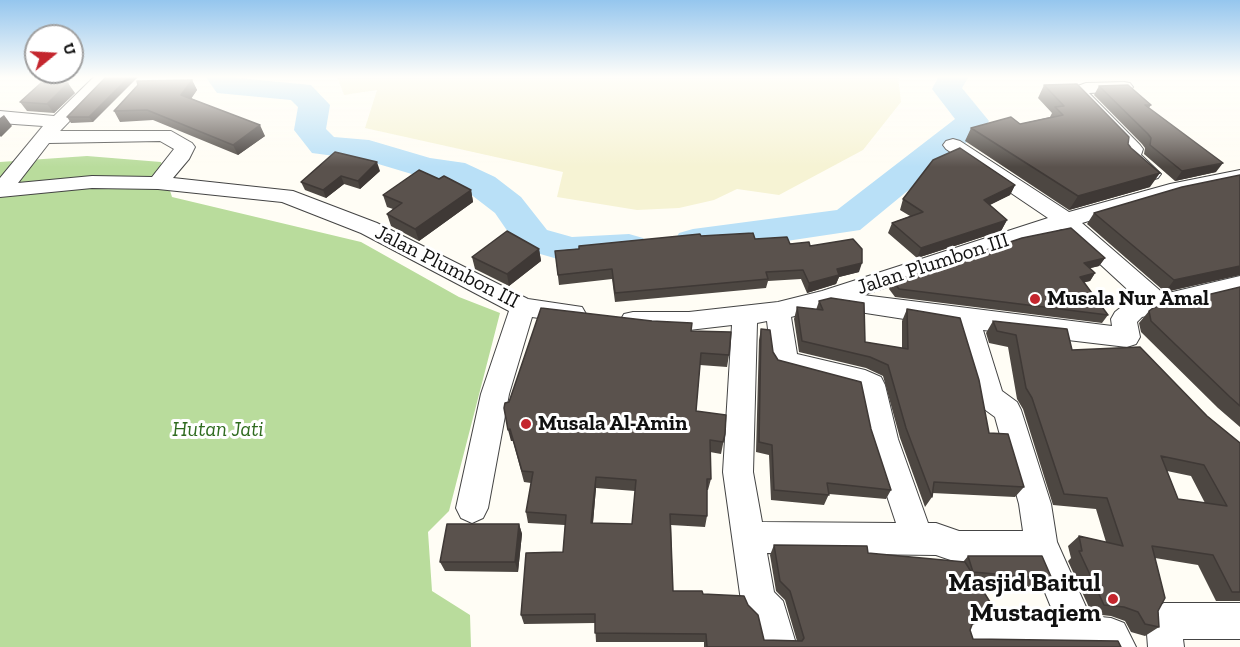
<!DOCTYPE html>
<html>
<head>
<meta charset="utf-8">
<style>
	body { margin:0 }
	#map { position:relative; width:1240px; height:647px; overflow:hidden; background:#fffdf5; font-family:"Zilla Slab",serif }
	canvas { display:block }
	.north { position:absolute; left:24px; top:24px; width:60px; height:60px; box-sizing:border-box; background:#fff; border:2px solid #a0a0a0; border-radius:50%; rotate:72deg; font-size:16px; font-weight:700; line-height:24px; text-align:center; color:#111 }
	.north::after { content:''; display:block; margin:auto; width:21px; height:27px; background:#c4262e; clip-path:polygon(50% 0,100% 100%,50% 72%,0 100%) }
</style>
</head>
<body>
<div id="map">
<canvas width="1240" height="647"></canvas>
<div class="north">U</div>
</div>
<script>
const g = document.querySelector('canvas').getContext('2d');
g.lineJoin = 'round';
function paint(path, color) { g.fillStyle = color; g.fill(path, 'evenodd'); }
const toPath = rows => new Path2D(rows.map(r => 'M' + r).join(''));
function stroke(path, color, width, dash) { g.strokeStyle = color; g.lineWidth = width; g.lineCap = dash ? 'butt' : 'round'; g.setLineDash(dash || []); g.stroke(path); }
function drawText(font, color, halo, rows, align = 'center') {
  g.font = font + ' "Zilla Slab",serif'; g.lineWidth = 6; g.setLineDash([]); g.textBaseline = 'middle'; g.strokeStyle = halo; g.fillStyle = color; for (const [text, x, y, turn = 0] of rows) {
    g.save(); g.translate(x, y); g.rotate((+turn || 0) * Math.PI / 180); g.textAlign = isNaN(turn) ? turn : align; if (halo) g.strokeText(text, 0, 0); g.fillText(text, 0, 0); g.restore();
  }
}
paint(toPath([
	[337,76,898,76,901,102,863,150,779,195,737,189,714,200,679,208,637,210,557,197,563,172,365,128,377,90,344,95]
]), '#f6f3d4');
paint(toPath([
	[87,156,161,162,172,197,361,242,459,297,500,313,449,511,428,532,432,591,470,615,471,647,0,647,0,162]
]), '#b9dc9c');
paint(toPath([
	[205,76,235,76,237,78,311,85,330,105,326,129,334,137,369,140,430,158,465,163,495,177,521,197,547,230,572,237,629,234,643,238,649,247,643,256,629,260,572,263,519,248,495,213,469,193,445,180,415,175,365,160,312,153,294,130,298,107,291,100,217,93,205,76],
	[939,76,969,76,962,88,989,121,984,128,860,230,693,255,679,251,674,242,679,233,693,229,837,210,955,119,932,89,939,76]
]), '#b9e0f7');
const minor = toPath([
	[95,76,113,76,60,131,171,131,192,143,195,147,189,159,173,178,293,191,377,223,528,299,582,307,586,314,582,321,573,323,532,317,509,394,488,508,483,518,472,523,461,518,456,508,481,394,509,311,361,233,282,202,158,189,92,188,0,197,0,178,43,126,0,123,0,111,54,116,95,76],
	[160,141,174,149,152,177,92,176,18,183,49,143,160,141],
	[1124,82,1130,83,1133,87,1130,91,1089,93,1140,145,1143,149,1141,155,1161,174,1158,178,1151,180,1144,178,1124,160,1121,156,1123,150,1069,92,1072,88,1086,83,1124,82],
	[953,139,960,141,1069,212,1170,184,1240,170,1240,182,1173,196,1082,223,1164,294,1240,276,1240,294,1142,317,1137,322,1140,337,1136,344,1127,347,983,330,1002,391,1017,402,1021,410,1051,504,1057,542,1090,616,1111,618,1124,623,1136,647,965,647,962,640,967,627,980,622,1055,617,1033,563,959,563,936,555,767,553,774,592,783,601,797,647,761,647,756,623,746,613,741,601,723,472,732,325,689,330,633,330,624,328,620,321,624,314,633,312,689,312,778,302,822,291,1048,218,946,149,943,145,946,141,953,139],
	[1062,229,1139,300,1125,304,1115,312,1111,319,1112,326,863,295,1062,229],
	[827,307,956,327,976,398,980,406,995,417,1019,504,1023,531,959,531,936,523,928,523,898,439,885,385,881,377,865,370,797,354,791,317,827,307],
	[767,321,772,362,776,369,858,391,868,439,896,523,762,522,753,472,757,323,767,321],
	[1164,603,1240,603,1240,639,1183,639,1184,647,1148,647,1146,621,1152,609,1164,603]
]);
stroke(minor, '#444', 2);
paint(minor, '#fff');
paint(toPath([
	[107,76,93,122,71,123,67,117],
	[192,80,197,90,191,98,265,136,238,155,153,120,120,122,114,111],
	[1044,85,1128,144,1150,187,1069,210,965,141,971,128,1020,124,1050,117,1052,113,1038,98],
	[1099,86,1151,105,1149,108,1216,172,1175,181,1144,154,1145,148,1142,144,1094,95],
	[75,93,54,113,27,111,20,102],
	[380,171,360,189,344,184,326,198,305,190,301,182],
	[1240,175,1240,275,1165,292,1087,224,1094,213],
	[439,179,471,190,473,202,419,241,391,226,387,214,393,209,387,207,383,195],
	[1015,185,1010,195,990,205,1007,220,1001,231,917,258,888,233,892,223,910,216,900,210,903,199],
	[701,236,755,239,810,246,859,272,839,277,836,284,807,293,801,279,768,281,766,288,615,302,612,279,559,285,555,251],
	[539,249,541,261,509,286,475,269,472,257],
	[1105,258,1099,266,1090,268,1095,273,1090,281,1084,282,1108,315,1102,323,895,297,889,289,893,281,937,268,938,266],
	[1240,287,1240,427,1218,408,1141,332,1139,323,1149,311],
	[819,301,865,342,902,348,902,321,907,309,989,433,1024,487,1015,497,932,493,932,497,925,507,900,438,883,376,866,368,799,352,794,319,797,307,816,310],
	[993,321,1072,350,1207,416,1240,443,1240,601,1216,601,1198,565,1155,558,1159,627,1145,636,1131,632,1125,621,1111,616,1092,614,1068,561,1071,558,1068,546,1079,536,1106,542,1096,509,1053,505,1023,409,1017,399,1008,347,989,343,986,333],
	[1167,471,1191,476,1205,503,1178,499],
	[761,329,773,352,778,360,871,429,891,490,886,499,829,494,824,505,771,500,769,455,756,452,759,340],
	[691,331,729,355,727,367,700,365,696,411,725,434,721,454,710,452,711,479,708,490,707,490,707,516,705,527,671,525,673,591,703,594,764,640,797,641,785,600,776,591,770,555,774,545,963,562,968,556,1052,579,1041,588,978,583,995,610,985,619,972,624,970,630,973,639,1121,647,704,647,704,642,596,642,595,623,524,624,521,615,563,552,565,525,528,523,526,512,531,483,524,482,513,441,511,441,509,402],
	[596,488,635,491,632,524,593,523],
	[519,524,522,534,518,572,445,571,440,562]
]), '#4d4742');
paint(toPath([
	[130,76,139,76,93,122,89,117],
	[192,80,197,90,187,105,181,95],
	[68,83,75,93,54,113,47,104],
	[4,115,12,126,1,137,0,136,0,118],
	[260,125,265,136,238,155,233,145],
	[377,162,380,171,360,189,358,181],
	[1223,163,1216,172,1175,181,1182,171],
	[1160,173,1150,187,1069,210,1078,196],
	[341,176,344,184,326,198,323,190],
	[1015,185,1010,195,979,210,984,200],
	[471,190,473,202,419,241,415,229],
	[1007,220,1001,231,917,258,921,248],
	[539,249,541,261,509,286,507,274],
	[1105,258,1099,266,1079,271,1084,263],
	[862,263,859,272,839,277,836,284,807,293,809,283,837,269],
	[1240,266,1240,275,1165,292,1174,280],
	[1095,273,1090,281,1074,285,1080,277],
	[510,429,513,441,511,441,508,430],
	[596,477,596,488,592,533,591,523],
	[519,524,522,534,518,572,515,562],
	[995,610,985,619,965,626,975,617]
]), '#3f3936');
const building = toPath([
	[107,76,130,76,89,117,67,117,107,76],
	[192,80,181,95,260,125,233,145,147,110,114,111,138,85,137,81,192,80],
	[41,83,68,83,47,104,20,102,41,83],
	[1077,84,1129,137,1128,144,1131,148,1160,173,1078,196,971,128,1011,117,1020,124,1063,115,1055,107,1064,106,1044,85,1077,84],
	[1128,85,1151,105,1145,105,1223,163,1182,171,1150,145,1151,138,1148,134,1099,86,1128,85],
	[960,148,1015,185,984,200,1007,220,921,248,892,223,923,212,903,199,933,160,960,148],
	[335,152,377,162,358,181,341,176,323,190,301,182,335,152],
	[419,170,439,179,444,176,471,190,415,229,387,214,402,203,383,195,419,170],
	[1240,175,1240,266,1174,280,1094,213,1182,187,1240,175],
	[1071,228,1105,258,1084,263,1095,273,1080,277,1108,315,899,289,893,281,940,267,938,266,1022,238,1071,228],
	[507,231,539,249,507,274,472,257,507,231],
	[753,233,755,239,787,237,790,244,809,242,810,246,853,239,862,249,862,263,837,269,839,275,809,283,803,270,766,272,768,279,615,293,612,269,558,275,555,251,579,249,579,246,700,234,701,236,753,233],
	[1240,287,1240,406,1230,397,1151,321,1149,311,1153,308,1240,287],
	[831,298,864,303,865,342,908,349,907,309,960,318,979,380,989,433,1008,434,1024,487,934,482,932,497,906,428,888,365,870,357,802,341,797,307,823,310,819,301,831,298],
	[541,308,652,321,692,323,691,331,731,332,729,355,701,353,696,411,726,415,725,434,723,442,710,440,711,479,707,479,707,516,670,514,673,591,702,591,703,594,744,596,748,605,758,615,764,640,802,641,804,638,790,591,780,581,774,545,867,546,868,553,965,562,995,610,975,617,970,630,973,639,1118,641,1121,647,707,647,706,634,595,633,595,614,521,615,526,553,563,552,566,515,526,512,533,472,522,471,510,429,508,430,504,408,505,403,509,402,541,308],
	[596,477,636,480,632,524,591,523,596,477],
	[993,321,1067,329,1072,350,1140,347,1207,416,1240,443,1240,592,1232,592,1213,555,1152,546,1165,598,1158,611,1159,627,1145,624,1138,612,1124,607,1104,605,1079,551,1082,551,1079,536,1123,546,1107,498,1064,494,1032,398,1026,388,1016,335,997,331,993,321],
	[1161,456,1204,465,1227,506,1178,499,1161,456],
	[761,329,770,330,773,352,778,360,861,382,871,429,891,490,827,483,829,495,774,490,772,445,759,442,761,329],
	[447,524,519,524,515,562,440,562,447,524],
	[968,556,1042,556,1052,579,973,572,968,556]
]);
paint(building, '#5a524d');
stroke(building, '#3f3936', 1.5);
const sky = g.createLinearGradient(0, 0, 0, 167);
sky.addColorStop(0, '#95c6ee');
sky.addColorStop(0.46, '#fffefa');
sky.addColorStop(1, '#fffefa00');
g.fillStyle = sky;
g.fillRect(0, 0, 1240, 167);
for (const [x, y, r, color] of [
	[1035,299,6,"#c4262e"],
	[526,424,6,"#c4262e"],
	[1113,599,6,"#c4262e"]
]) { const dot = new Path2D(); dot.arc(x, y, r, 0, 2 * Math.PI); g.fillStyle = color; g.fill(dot); stroke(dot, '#fff', 2); }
drawText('21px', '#111', '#fff', [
	["Jalan Plumbon III",933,264,-18],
	["Jalan Plumbon III",447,267,27]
]);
drawText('bold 21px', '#111', '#fff', [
	["Musala Nur Amal",1047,299],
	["Musala Al-Amin",538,424]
], 'left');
drawText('italic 21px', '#2f6b1f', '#fff', [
	["Hutan Jati",218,430]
]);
drawText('bold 26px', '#111', '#fff', [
	["Masjid Baitul",1101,584],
	["Mustaqiem",1101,614]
], 'right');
</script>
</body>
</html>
